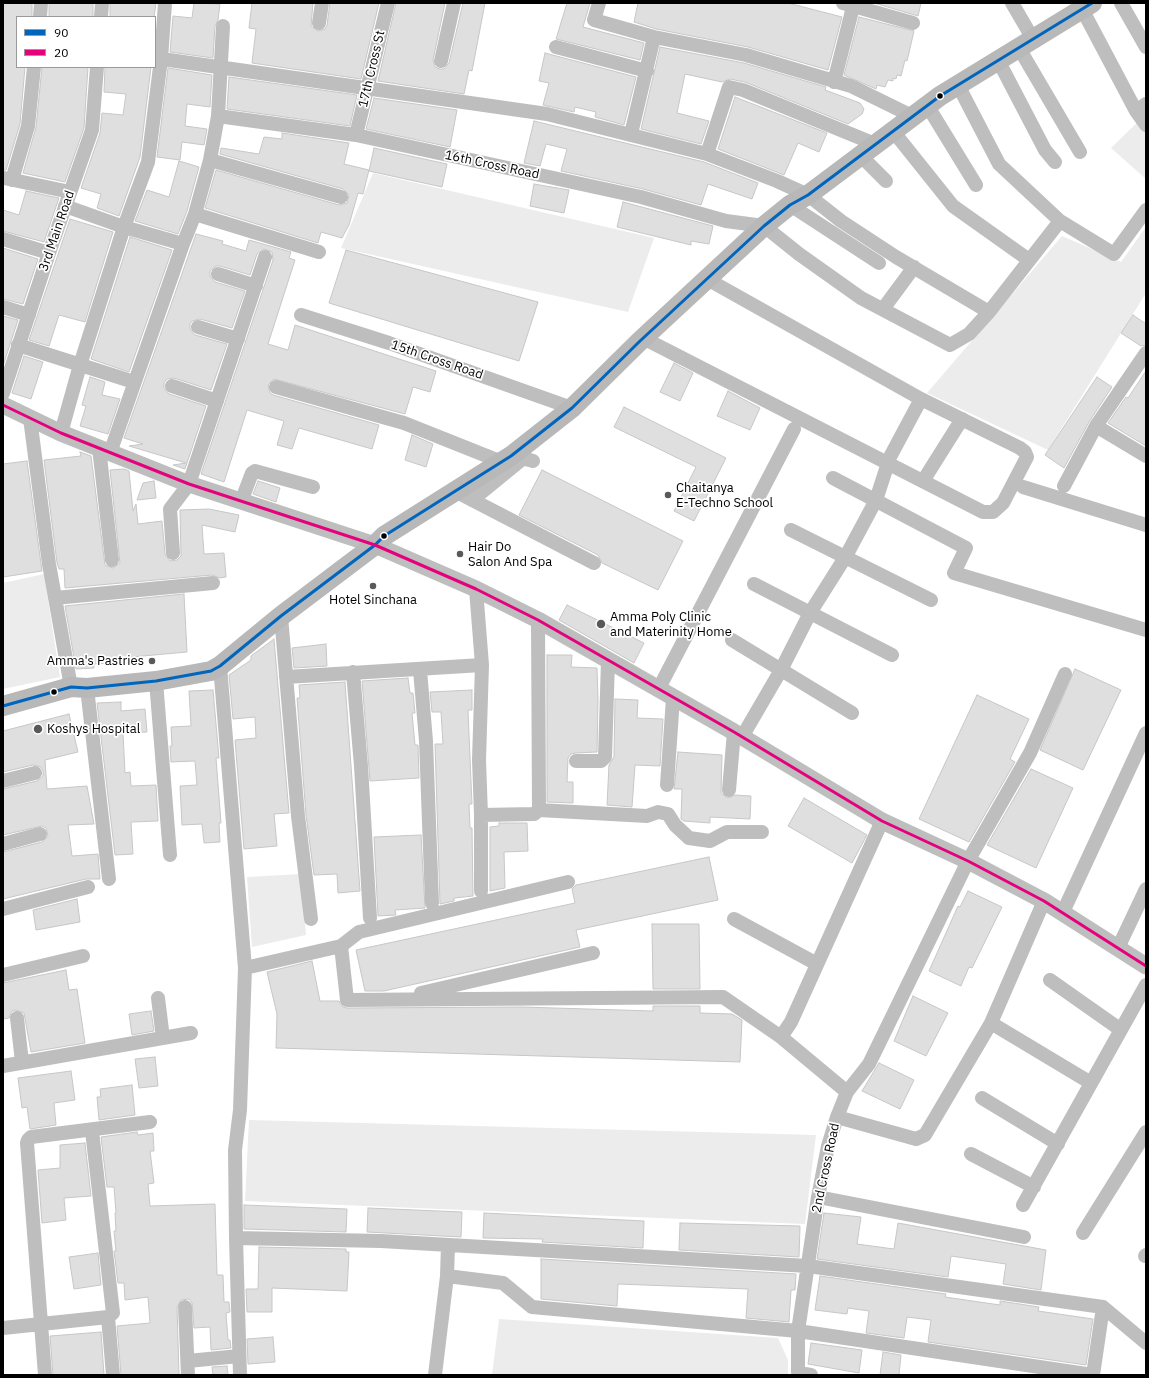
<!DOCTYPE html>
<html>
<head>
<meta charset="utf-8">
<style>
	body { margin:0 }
	#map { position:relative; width:1149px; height:1378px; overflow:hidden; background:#fff; font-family:"IBM Plex Sans",sans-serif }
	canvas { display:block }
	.frame { position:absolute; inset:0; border:4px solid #000; pointer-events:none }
	.legend { position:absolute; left:16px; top:16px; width:140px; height:52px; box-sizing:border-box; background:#fff; border:1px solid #999; margin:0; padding:5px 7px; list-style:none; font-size:12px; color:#000 }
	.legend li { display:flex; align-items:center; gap:8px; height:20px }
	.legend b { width:20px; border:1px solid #999 }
</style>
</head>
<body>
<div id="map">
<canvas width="1149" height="1378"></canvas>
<div class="frame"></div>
<ul class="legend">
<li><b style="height:5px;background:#0065bd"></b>90</li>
<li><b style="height:5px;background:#e5007d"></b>20</li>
</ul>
</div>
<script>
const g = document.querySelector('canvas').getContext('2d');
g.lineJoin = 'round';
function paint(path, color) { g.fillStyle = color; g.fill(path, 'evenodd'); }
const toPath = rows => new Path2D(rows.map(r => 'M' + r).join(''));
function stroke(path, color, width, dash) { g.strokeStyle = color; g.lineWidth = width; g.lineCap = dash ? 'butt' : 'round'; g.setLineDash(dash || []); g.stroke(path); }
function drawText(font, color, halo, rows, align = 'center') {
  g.font = font + ' "IBM Plex Sans",sans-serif'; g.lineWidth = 3.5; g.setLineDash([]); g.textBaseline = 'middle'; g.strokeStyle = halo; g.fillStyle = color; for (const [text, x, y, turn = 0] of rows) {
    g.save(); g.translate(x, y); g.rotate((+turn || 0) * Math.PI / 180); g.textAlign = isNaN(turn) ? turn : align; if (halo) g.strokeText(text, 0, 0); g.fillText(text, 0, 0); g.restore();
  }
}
paint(toPath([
	[1146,114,1146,179,1111,148],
	[373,173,654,238,628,312,341,248],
	[1146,227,1146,293,1048,450,927,393,1062,236,1121,262],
	[44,574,60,677,3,689,3,583],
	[301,874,306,935,252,947,247,877],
	[249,1120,816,1135,805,1224,245,1201],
	[499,1319,778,1338,788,1360,788,1375,492,1375]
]), '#ececec');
const building = toPath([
	[3,3,32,3,32,17,17,17,17,67,25,67,20,124,6,170,3,170,3,3],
	[49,3,93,3,93,17,49,17,49,3],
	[110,3,156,3,154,17,110,17,110,3],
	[194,3,220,4,218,20,215,26,213,58,170,52,173,16,192,18,194,3],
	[252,3,313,3,311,26,318,31,325,29,327,25,330,3,379,3,361,79,252,63,256,29,249,28,252,3],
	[396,3,445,3,433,60,435,67,440,69,444,69,449,63,463,3,485,3,472,71,469,70,464,94,378,81,396,3],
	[567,3,590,3,583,27,644,43,640,60,556,39,567,3],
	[638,3,788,3,842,17,828,70,748,47,656,29,634,22,638,3],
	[874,3,921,3,918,16,874,3],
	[859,17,914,31,907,61,905,60,901,76,897,75,896,79,893,78,893,81,888,80,885,87,877,85,876,89,844,75,859,17],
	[660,47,744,63,826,87,825,90,860,103,864,109,862,114,848,124,745,82,730,79,722,82,685,74,677,113,709,121,701,144,641,129,660,47],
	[545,53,636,77,624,125,595,117,596,112,575,107,574,112,543,105,549,83,539,81,545,53],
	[42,67,88,67,84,128,65,182,23,173,36,127,42,67],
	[105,67,151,67,140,157,119,216,97,208,101,194,81,188,100,133,102,113,123,115,126,94,104,92,105,67],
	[168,68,212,75,210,107,187,104,185,126,207,129,204,145,182,142,180,160,157,157,168,68],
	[229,77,357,95,350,126,227,109,229,77],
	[735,97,827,133,819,152,798,143,784,175,718,149,735,97],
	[374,98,457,110,450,147,366,129,374,98],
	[534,121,704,162,758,183,752,199,708,184,701,205,643,189,561,171,567,149,546,144,540,166,524,163,534,121],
	[282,133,349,143,344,164,369,170,363,194,358,193,349,225,342,238,321,232,318,243,205,208,216,170,339,205,347,203,349,195,343,189,220,154,221,148,259,154,264,137,282,139,282,133],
	[374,148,447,164,442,187,369,171,374,148],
	[179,161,199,167,187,211,178,234,135,221,147,190,169,197,179,161],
	[534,184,569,190,564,213,530,206,534,184],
	[26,191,59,198,44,242,3,231,3,210,19,215,26,191],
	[623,202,713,226,709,244,691,241,691,245,617,227,623,202],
	[70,219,113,232,85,322,59,315,49,346,29,340,70,219],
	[196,234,223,241,222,244,246,251,249,240,291,252,289,258,295,260,268,344,288,350,295,325,436,371,430,392,413,387,405,414,274,379,268,385,270,393,273,395,379,425,372,449,299,428,292,449,277,445,284,421,247,410,224,482,201,474,273,260,272,252,264,249,257,254,250,275,220,266,216,266,210,271,210,276,215,282,245,291,232,328,200,319,192,321,190,324,190,329,195,335,227,344,211,390,174,378,167,379,164,383,164,388,169,394,206,406,185,469,173,465,186,463,129,446,143,444,124,438,196,234],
	[130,237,172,250,129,372,91,359,130,237],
	[3,248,38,259,23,304,3,299,3,248],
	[346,250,538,302,519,361,329,303,346,250],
	[1133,315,1146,324,1146,345,1141,346,1121,333,1133,315],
	[3,316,18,320,3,366,3,316],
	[24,356,43,362,31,399,12,393,24,356],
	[674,363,693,373,680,401,660,392,674,363],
	[1146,371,1146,446,1108,423,1126,397,1128,398,1146,371],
	[90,377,105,382,102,395,120,399,108,434,80,426,86,406,82,405,90,377],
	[1097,377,1112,387,1089,422,1064,468,1045,455,1097,377],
	[728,391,760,408,750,430,717,416,728,391],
	[624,407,726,458,694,521,674,511,696,467,614,427,624,407],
	[412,435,433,444,426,467,405,460,412,435],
	[80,452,91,456,105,565,113,568,120,563,110,470,124,469,129,471,133,511,136,504,138,524,162,521,165,554,170,561,177,560,181,556,180,510,209,509,239,515,235,532,202,525,204,554,224,553,226,577,220,578,212,575,65,588,64,569,59,569,57,563,44,460,81,456,80,452],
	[27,461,42,571,3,577,3,464,27,461],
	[542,470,683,541,658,590,602,563,598,555,519,515,542,470],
	[154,481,156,498,137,500,143,483,154,481],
	[258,481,280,488,276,502,253,494,258,481],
	[184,594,187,652,121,658,121,662,94,664,94,668,76,669,65,606,184,594],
	[567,605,644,643,634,663,559,620,567,605],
	[274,639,289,813,274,814,277,846,244,849,235,740,256,738,255,717,233,719,229,675,251,660,251,656,274,639],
	[326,644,327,666,294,668,292,648,326,644],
	[547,655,572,655,571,667,597,668,598,699,597,752,576,753,571,754,568,758,567,782,573,782,573,803,547,802,547,655],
	[1075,669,1121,690,1083,770,1040,750,1075,669],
	[408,678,410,693,413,693,415,713,412,713,415,745,418,745,419,778,370,781,362,681,408,678],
	[345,682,360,891,338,893,337,874,314,875,306,815,297,698,300,698,299,685,345,682],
	[213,690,219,758,216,758,221,823,219,823,220,842,204,843,202,824,182,825,180,786,197,785,195,761,171,762,170,746,172,746,171,727,191,726,189,691,213,690],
	[472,690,472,710,468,710,472,804,469,804,470,828,472,828,473,896,454,898,454,901,440,904,435,744,443,744,441,712,432,712,430,692,472,690],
	[977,695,1029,719,1010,759,1015,762,969,842,919,819,977,695],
	[615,699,638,700,637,718,663,719,660,766,635,765,632,807,607,805,609,765,614,757,615,699],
	[121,702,121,711,145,709,147,732,123,733,125,773,130,772,131,786,156,785,158,821,131,822,133,854,115,855,97,703,121,702],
	[69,714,78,752,45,760,47,789,87,786,94,824,68,825,72,856,98,854,100,879,86,879,3,899,3,852,42,842,48,836,46,828,42,826,3,835,3,789,37,781,43,776,43,771,41,767,33,765,3,772,3,731,69,714],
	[678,752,722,755,721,793,728,798,735,795,751,796,750,819,710,817,710,823,684,821,681,819,682,789,674,789,678,752],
	[1031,769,1073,788,1036,868,987,845,1031,769],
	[804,798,867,835,852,863,788,826,804,798],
	[499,823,527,823,528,851,504,852,505,888,490,891,490,827,499,826,499,823],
	[421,835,425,908,395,910,396,915,378,916,374,837,421,835],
	[709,857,718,900,576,930,580,947,384,991,365,991,356,950,575,903,572,889,576,885,709,857],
	[968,891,1002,907,972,968,969,967,961,986,929,971,958,906,960,907,968,891],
	[77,899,80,922,36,930,33,910,77,899],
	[652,924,699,924,700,989,653,989,652,924],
	[312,961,320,1001,339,1001,343,1007,347,1008,522,1007,653,1011,653,1006,700,1006,700,1013,732,1014,742,1020,740,1062,276,1048,277,1014,267,972,312,961],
	[66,970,69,990,77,989,85,1043,31,1052,24,1013,16,1010,12,1011,9,1018,3,1019,3,983,66,970],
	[913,996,948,1013,926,1056,894,1041,913,996],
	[151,1011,154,1031,132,1035,129,1014,151,1011],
	[155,1057,158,1086,139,1088,135,1059,155,1057],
	[879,1063,914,1080,900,1109,862,1091,879,1063],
	[71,1071,75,1100,54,1103,56,1125,30,1129,27,1107,22,1108,18,1078,71,1071],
	[132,1085,135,1115,99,1120,97,1097,101,1097,100,1089,132,1085],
	[137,1132,138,1135,153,1133,154,1151,150,1151,154,1183,148,1184,150,1206,215,1204,217,1275,223,1275,224,1302,229,1302,230,1312,226,1313,228,1340,230,1340,231,1348,211,1350,210,1327,194,1328,192,1303,189,1299,181,1300,177,1307,179,1375,121,1375,117,1326,150,1323,148,1297,125,1300,124,1283,118,1283,114,1251,116,1251,114,1231,116,1231,115,1213,116,1213,114,1187,107,1187,101,1137,137,1132],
	[85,1143,91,1196,64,1198,66,1220,42,1223,38,1170,60,1168,60,1145,85,1143],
	[244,1205,347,1209,346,1232,244,1229,244,1205],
	[368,1208,462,1212,461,1237,367,1232,368,1208],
	[484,1213,644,1221,643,1248,542,1242,543,1239,483,1238,484,1213],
	[824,1213,861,1217,857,1244,894,1249,898,1223,1046,1250,1041,1290,1003,1284,1006,1264,978,1260,951,1256,948,1277,817,1259,824,1213],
	[680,1223,800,1226,799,1257,679,1250,680,1223],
	[259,1247,346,1249,346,1252,349,1252,347,1291,272,1288,272,1312,247,1312,246,1289,258,1289,259,1247],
	[98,1253,101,1285,74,1289,69,1257,98,1253],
	[541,1259,796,1274,795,1290,791,1290,789,1322,746,1318,748,1289,618,1284,617,1306,541,1299,541,1259],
	[820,1276,946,1294,945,1297,1000,1305,1000,1301,1039,1307,1038,1311,1093,1319,1086,1365,928,1342,931,1320,907,1317,904,1338,866,1333,869,1311,848,1308,847,1314,815,1310,820,1276],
	[101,1332,104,1375,53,1375,50,1336,101,1332],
	[273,1337,275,1362,248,1364,247,1339,273,1337],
	[811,1343,862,1350,859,1373,808,1364,811,1343],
	[883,1352,901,1355,899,1375,880,1375,883,1352],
	[227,1366,228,1375,213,1375,212,1367,227,1366]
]);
paint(building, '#dfdfdf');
stroke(building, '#c7c7c7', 1);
stroke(toPath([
	[599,3,594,20,654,37,746,55,851,86,912,116],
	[843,3,913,23],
	[1012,3,1033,39],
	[1121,3,1146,47],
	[1082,9,1136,111],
	[40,17,41,3],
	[101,17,102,3],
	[319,23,322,3],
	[556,47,647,71],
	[1019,48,1080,152],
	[155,58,547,114,707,154,777,181,808,195,841,221,896,257,989,312],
	[998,60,1045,150,1055,162],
	[441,61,454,3],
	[834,82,854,3],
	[958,85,999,164,1060,221],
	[1146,104,1136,111,1146,125],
	[927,105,976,185],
	[218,116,356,135,641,197,726,221,764,226,799,254,861,298,950,345,969,334,989,312,1060,221,1114,254,1146,210],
	[893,131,953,206,1029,260],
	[631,134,654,37],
	[356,135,388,3],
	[707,154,729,87,743,90,875,144],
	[860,155,886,181],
	[210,160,341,197],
	[4,178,70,192],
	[12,180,28,126,34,67],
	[790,205,879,263],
	[65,206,124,227,183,244,110,453],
	[195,214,319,252],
	[3,239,49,253],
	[183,244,195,214,210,160,218,116,223,26],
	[218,274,256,286],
	[3,307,29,315],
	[883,309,914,267],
	[301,315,389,343,572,408],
	[198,327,238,339],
	[643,338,983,512,993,512,1003,503,1027,457,1025,452,1020,448,921,399,707,279],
	[18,345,134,382],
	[172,386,217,401],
	[276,387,404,423,502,462],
	[3,393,49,253,92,130,97,67],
	[30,418,49,564,71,687],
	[1096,426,1146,456],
	[61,433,80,365,124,227,148,162,161,59,165,3],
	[99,448,112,560],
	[833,478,966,548,954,573,1146,630],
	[923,481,962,419],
	[1064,486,1096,426,1146,353],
	[1023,487,1146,525],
	[455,491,594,563],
	[472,500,521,460,526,459,533,461],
	[241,502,252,473,255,471,313,487],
	[791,530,931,600],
	[173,553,170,509,189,484,265,257],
	[754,584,892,655],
	[476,589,482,665,479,760,481,815,481,891],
	[55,598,213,583],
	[281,616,298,816,311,919],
	[732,640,852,713],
	[220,666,245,968,240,1110,235,1150,236,1238,240,1375],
	[420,670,426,741,432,903],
	[353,672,361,766,370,918],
	[286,677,482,665],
	[156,681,170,855],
	[87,688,109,879],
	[658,690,794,429],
	[742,737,781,670,810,613,846,556,876,500,890,457,921,399],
	[576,761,601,761,605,757,608,661],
	[3,781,35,773],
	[667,785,673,698],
	[729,790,734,732],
	[539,810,647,816,658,812,668,814,675,825,689,838,710,841,727,832,762,832],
	[481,815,534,814,539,810,538,620],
	[3,844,40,834],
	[3,909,88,887],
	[1063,912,1146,733],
	[734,919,817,964],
	[341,946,359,932,568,882],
	[1118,948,1146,889],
	[245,968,341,946,347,1000,723,997,781,1037,791,1022,882,821],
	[3,975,83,956],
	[1050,980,1121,1030],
	[421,993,593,953],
	[158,998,163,1038],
	[17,1018,22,1062],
	[991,1023,1091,1083],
	[781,1037,847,1092],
	[3,1066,191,1033],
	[982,1098,1058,1144],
	[837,1117,916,1139,925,1135,991,1023,1044,901],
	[971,1154,1034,1187],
	[818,1197,1024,1237],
	[1023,1205,1146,985],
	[1083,1233,1146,1132],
	[236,1238,381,1241,808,1266,1103,1307,1146,1343],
	[448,1245,447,1276,503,1283,532,1307,798,1331,1093,1375],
	[1145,1256,1146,1255],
	[185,1307,188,1375],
	[108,1317,113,1375],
	[3,1328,108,1317,113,1313,92,1131],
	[188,1361,239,1356],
	[45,1375,27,1143,28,1140,31,1137,150,1122],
	[435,1375,447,1276],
	[811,1375,798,1373,798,1331,818,1197,828,1146,837,1117,847,1092,869,1064,968,861,1030,753,1065,674],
	[1093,1375,1103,1307]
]), '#bebebe', 14);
stroke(toPath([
	[3,405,61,433,189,484,375,545,476,589,538,620,734,732,882,821,968,861,1044,901,1146,966]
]), '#bebebe', 17);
stroke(toPath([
	[3,706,71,687,87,688,156,681,211,671,220,666,281,616,375,545,384,536,511,456,572,408,640,341,764,226,790,205,808,195,940,96,1092,3]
]), '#b8b8b8', 20);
stroke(toPath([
	[3,706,71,687,87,688,156,681,211,671,220,666,281,616,375,545,384,536,511,456,572,408,640,341,764,226,790,205,808,195,940,96,1092,3]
]), '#0065bd', 3);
stroke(toPath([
	[3,405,61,433,189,484,375,545,476,589,538,620,734,732,882,821,968,861,1044,901,1146,966]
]), '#e5007d', 3);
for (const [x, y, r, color] of [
	[940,96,3.5,"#000"],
	[668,495,4,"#595959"],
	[384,536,3.5,"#000"],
	[460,554,4,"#595959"],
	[373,586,4,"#595959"],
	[601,624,5,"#595959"],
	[152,661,4,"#595959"],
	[54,692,3.5,"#000"],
	[38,729,5,"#595959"]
]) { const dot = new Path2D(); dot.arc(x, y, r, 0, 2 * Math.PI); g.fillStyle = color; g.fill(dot); stroke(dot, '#fff', 1.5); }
drawText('13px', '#000', '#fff', [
	["17th Cross St",372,69,-77],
	["16th Cross Road",492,165,12],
	["3rd Main Road",57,231,-71],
	["15th Cross Road",437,360,19],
	["2nd Cross Road",826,1168,-78]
]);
drawText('13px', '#000', '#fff', [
	["Chaitanya",676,488],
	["E-Techno School",676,503],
	["Hair Do",468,547],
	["Salon And Spa",468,562],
	["Hotel Sinchana",373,600,"center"],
	["Amma Poly Clinic",610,617],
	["and Materinity Home",610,632],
	["Amma's Pastries",144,661,"right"],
	["Koshys Hospital",47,729]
], 'left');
</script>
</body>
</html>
